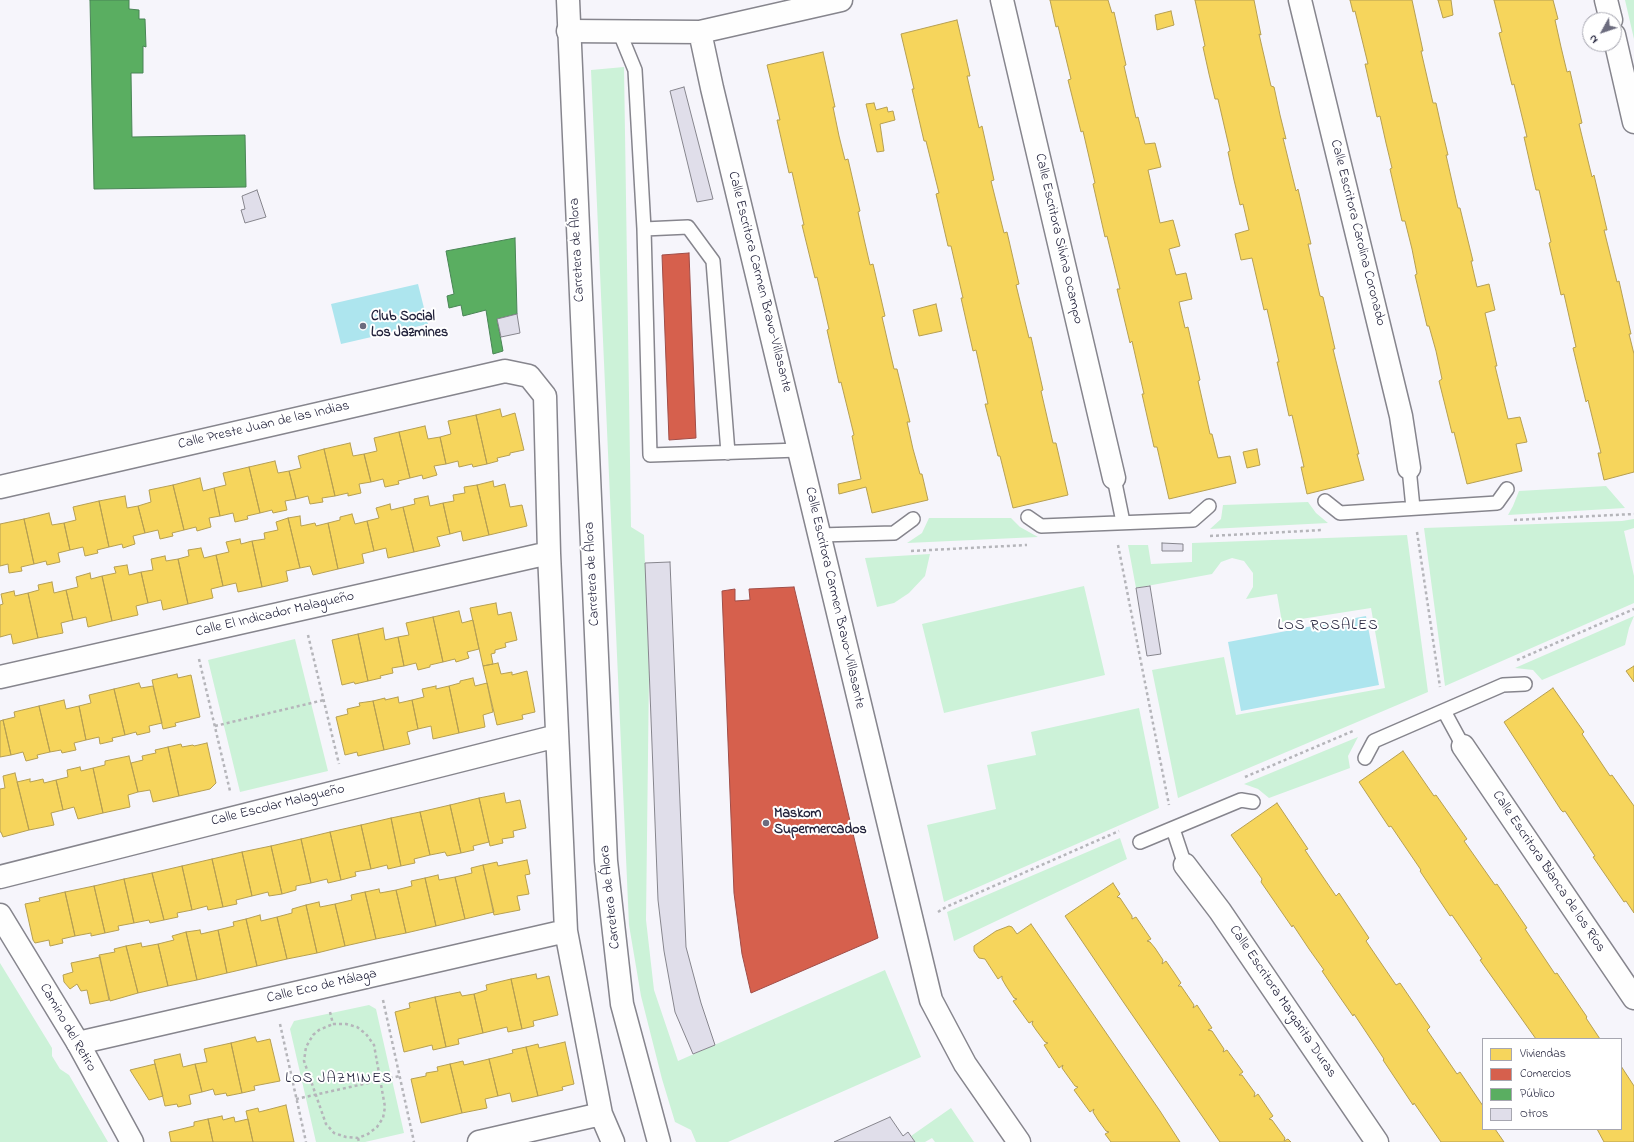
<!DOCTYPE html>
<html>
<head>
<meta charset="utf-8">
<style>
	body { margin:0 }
	#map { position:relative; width:1634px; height:1142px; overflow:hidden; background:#f6f5fb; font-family:"Indie Flower",sans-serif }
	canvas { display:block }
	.legend { position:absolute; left:1482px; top:1038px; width:140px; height:92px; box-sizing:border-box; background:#fff; border:1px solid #a7a7b1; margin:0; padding:5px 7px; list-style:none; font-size:12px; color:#22223b }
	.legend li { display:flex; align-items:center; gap:8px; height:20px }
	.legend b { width:20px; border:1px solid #a7a7b1 }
	.north { position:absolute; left:1582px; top:12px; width:40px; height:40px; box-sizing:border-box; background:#fff; border:1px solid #a7a7b1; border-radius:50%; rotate:230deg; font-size:11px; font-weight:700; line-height:16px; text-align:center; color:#22223b }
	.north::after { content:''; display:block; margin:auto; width:14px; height:18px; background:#6c6c7e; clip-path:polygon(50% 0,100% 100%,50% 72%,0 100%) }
</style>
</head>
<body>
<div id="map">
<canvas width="1634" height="1142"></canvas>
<ul class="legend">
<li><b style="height:11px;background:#f6d55c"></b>Viviendas</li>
<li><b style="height:11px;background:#d6604d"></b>Comercios</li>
<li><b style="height:11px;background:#5aae61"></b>Público</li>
<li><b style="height:11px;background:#e0deea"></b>Otros</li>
</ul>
<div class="north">N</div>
</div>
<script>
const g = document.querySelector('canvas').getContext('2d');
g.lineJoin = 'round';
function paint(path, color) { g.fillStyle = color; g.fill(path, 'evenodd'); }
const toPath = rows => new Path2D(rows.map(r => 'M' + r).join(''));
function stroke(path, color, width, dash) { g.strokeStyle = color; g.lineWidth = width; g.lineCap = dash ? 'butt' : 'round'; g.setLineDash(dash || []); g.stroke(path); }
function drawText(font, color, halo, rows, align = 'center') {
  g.font = font + ' "Indie Flower",sans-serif'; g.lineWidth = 4; g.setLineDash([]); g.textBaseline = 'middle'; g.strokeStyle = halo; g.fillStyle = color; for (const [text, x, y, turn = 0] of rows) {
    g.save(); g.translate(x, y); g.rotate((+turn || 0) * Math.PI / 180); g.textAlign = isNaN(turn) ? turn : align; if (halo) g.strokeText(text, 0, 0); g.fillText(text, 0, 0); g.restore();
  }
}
paint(toPath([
	[1625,0,1634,0,1634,39],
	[624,67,631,527,644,535,645,563,649,672,646,920,654,990,678,1061,885,970,921,1057,728,1142,696,1142,691,1130,675,1122,662,1079,641,996,629,925,591,70],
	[1606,486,1625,508,1508,515,1513,506,1519,491],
	[1308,502,1316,513,1328,523,1210,529,1221,519,1223,505],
	[929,518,1011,518,1020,527,1038,537,907,543,922,533],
	[1634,519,1634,528,1624,531,1634,576,1634,603,1445,686,1424,528,1622,521],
	[1407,535,1428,692,1178,798,1152,670,1224,657,1236,715,1385,688,1371,608,1282,622,1277,594,1246,599,1253,587,1253,573,1244,561,1232,558,1221,562,1212,574,1136,588,1128,545,1148,545,1151,564,1192,562,1192,543],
	[930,554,925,576,909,593,894,603,877,607,865,558],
	[1084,586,1105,675,944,713,922,624],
	[1634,616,1629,628,1625,645,1542,680,1533,670,1515,668],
	[295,639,328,771,240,792,208,660],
	[1139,708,1159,808,944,902,927,825,996,809,987,765,1036,755,1031,732],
	[1358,737,1348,756,1350,768,1269,798,1258,789,1244,784],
	[1120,838,1127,859,954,941,947,912],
	[0,963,52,1048,52,1056,60,1069,69,1075,108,1142,0,1142],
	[369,1005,376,1009,404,1133,365,1142,316,1142,290,1029,294,1021],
	[951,1108,974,1142,935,1142,932,1138,925,1142,915,1142,911,1136]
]), '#ccf2d8');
paint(toPath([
	[418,284,428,324,341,344,331,304],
	[1366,616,1379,685,1241,711,1228,642]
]), '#ade5ee');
const homes = toPath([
	[1050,0,1108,0,1112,13,1114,12,1126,65,1124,66,1136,118,1138,117,1145,144,1155,143,1161,167,1148,170,1160,223,1173,220,1180,246,1169,249,1176,275,1186,273,1192,299,1179,302,1185,328,1188,327,1200,380,1198,381,1210,434,1212,434,1218,458,1230,456,1236,483,1169,499,1157,447,1154,447,1142,394,1144,394,1132,341,1130,343,1117,289,1120,289,1107,236,1105,237,1093,184,1095,183,1083,131,1081,132,1068,80,1071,79,1058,26,1056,27,1050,0],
	[1195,0,1254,0,1261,35,1259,34,1271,86,1274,87,1280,115,1286,139,1283,138,1296,191,1298,189,1311,244,1308,244,1320,296,1323,297,1335,349,1333,349,1359,454,1357,454,1364,480,1307,494,1301,467,1304,467,1292,415,1289,416,1277,362,1279,362,1267,309,1264,310,1252,258,1241,260,1235,234,1249,230,1243,204,1240,205,1234,180,1228,152,1230,151,1218,99,1215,99,1209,74,1203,47,1205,46,1195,0],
	[1350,0,1412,0,1423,51,1421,51,1433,103,1436,103,1442,130,1448,155,1446,155,1458,208,1460,208,1473,261,1471,261,1477,287,1489,284,1495,310,1485,313,1497,366,1495,366,1508,419,1520,417,1527,442,1516,444,1522,471,1467,484,1454,432,1452,433,1439,381,1442,379,1436,351,1429,326,1427,326,1415,275,1417,274,1412,249,1405,221,1402,221,1390,169,1392,168,1386,143,1380,116,1377,117,1365,64,1368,64,1355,11,1353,12,1350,0],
	[1438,0,1451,0,1453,15,1443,18,1438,0],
	[1494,0,1553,0,1558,19,1555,20,1561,47,1567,72,1570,71,1582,123,1579,124,1592,177,1594,175,1607,230,1604,230,1617,282,1619,281,1631,334,1629,334,1634,354,1634,472,1604,480,1598,453,1601,453,1588,400,1586,402,1573,348,1576,347,1564,294,1561,295,1549,243,1551,242,1539,190,1536,190,1524,137,1527,137,1514,84,1512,85,1499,33,1502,32,1494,0],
	[1171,11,1174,25,1157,30,1155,15,1171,11],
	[957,20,970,76,967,76,979,128,982,126,994,180,991,181,1004,233,1007,232,1019,284,1016,285,1029,338,1031,337,1043,390,1041,391,1053,443,1056,443,1068,495,1013,508,1000,456,998,456,985,404,988,404,976,350,973,351,961,298,963,298,951,246,948,246,936,194,939,193,926,141,924,141,912,89,914,89,901,34,957,20],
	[823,52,835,107,833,107,839,136,845,160,848,159,860,211,858,212,864,239,870,265,873,264,885,316,882,317,894,369,897,369,910,422,907,422,913,449,920,474,922,474,928,500,872,513,866,487,839,494,838,484,861,479,852,436,854,435,841,382,839,383,827,330,829,329,817,277,815,278,802,225,804,225,792,172,789,173,777,120,780,120,767,65,823,52],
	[874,103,876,110,887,107,888,112,893,111,895,120,880,124,884,151,877,152,866,104,874,103],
	[936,304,942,331,919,336,913,310,936,304],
	[500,409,502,417,515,413,524,450,510,453,510,455,497,458,498,461,487,464,476,415,500,409],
	[476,415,487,464,473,467,472,464,459,467,458,461,446,464,440,437,451,434,448,421,476,415],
	[425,426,428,439,440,437,446,464,434,466,437,475,423,479,422,475,410,478,399,432,425,426],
	[399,432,410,478,398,481,399,484,385,487,383,479,371,482,364,454,377,451,374,438,399,432],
	[350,443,353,456,364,454,371,482,359,484,361,493,348,496,348,493,335,496,324,449,350,443],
	[324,449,335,496,322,498,323,502,310,504,308,496,296,499,289,471,301,468,298,456,324,449],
	[1257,449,1260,465,1247,468,1243,452,1257,449],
	[275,461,278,473,289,471,296,499,285,501,287,510,273,513,272,510,260,513,249,467,275,461],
	[249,467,260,513,247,516,248,519,235,522,233,513,220,516,214,488,226,485,223,473,249,467],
	[200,478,203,491,214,488,220,516,209,518,211,527,197,531,196,527,184,530,173,485,200,478],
	[493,481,494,487,505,484,510,507,522,505,527,526,489,535,477,485,493,481],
	[173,485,184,530,172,533,173,536,160,539,158,530,145,533,138,506,151,502,149,490,173,485],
	[477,485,489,535,463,541,461,531,450,534,443,503,454,501,453,495,465,493,464,487,477,485],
	[125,496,127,508,138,506,145,533,133,536,135,544,123,548,122,544,109,547,99,501,125,496],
	[428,496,430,506,443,503,450,534,437,537,440,546,414,552,403,507,415,504,414,499,428,496],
	[99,501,109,547,97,550,98,553,85,556,83,547,70,550,64,523,76,520,73,507,99,501],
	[390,504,391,510,403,507,414,552,388,558,386,548,374,551,367,521,379,518,376,508,390,504],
	[49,513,52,525,64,523,70,550,58,553,60,562,47,565,46,561,34,564,24,519,49,513],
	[352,514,355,524,367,521,374,551,362,554,364,563,338,569,328,523,340,520,340,517,352,514],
	[300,516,301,526,315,523,316,526,328,523,338,569,313,575,310,566,300,568,288,518,300,516],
	[288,518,300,568,286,571,288,581,262,587,252,541,265,539,264,533,278,530,276,522,288,518],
	[24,519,34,564,21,567,22,571,9,573,8,564,0,566,0,524,24,519],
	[240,539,241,544,252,541,262,587,238,592,236,583,223,586,216,555,229,552,226,542,240,539],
	[201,548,204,558,216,555,223,586,211,589,213,598,188,604,178,559,189,556,188,550,201,548],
	[165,556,166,561,178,559,188,604,163,610,161,600,148,603,141,572,153,570,151,559,165,556],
	[127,565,129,575,141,572,148,603,136,606,138,615,112,621,102,576,116,573,114,567,127,565],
	[90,573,91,579,102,576,112,621,88,627,86,617,73,620,66,590,78,587,76,577,90,573],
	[52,582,54,593,66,590,73,620,61,623,63,633,38,638,28,593,39,590,38,585,52,582],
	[14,591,15,596,28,593,38,638,13,644,11,634,0,637,0,605,3,604,1,594,14,591],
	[496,603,498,615,511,612,517,640,505,643,506,647,495,650,495,653,491,654,493,664,483,666,470,608,496,603],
	[459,611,462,623,473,620,479,649,467,652,469,658,456,662,455,659,443,662,433,617,459,611],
	[433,617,443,662,430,665,430,667,418,670,416,663,404,666,398,637,409,635,406,623,433,617],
	[383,628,385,640,398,637,404,666,392,668,393,673,380,676,381,678,368,681,358,634,383,628],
	[358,634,368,681,355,684,354,682,342,685,332,640,358,634],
	[498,663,501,674,512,672,512,675,527,671,535,712,522,715,523,719,497,725,483,666,498,663],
	[1634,666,1634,682,1626,671,1634,666],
	[177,674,178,678,191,675,200,717,175,723,176,726,163,729,152,680,177,674],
	[473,678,475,686,487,683,493,712,483,715,485,727,459,733,449,686,460,683,460,681,473,678],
	[139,683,141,688,153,686,162,723,149,726,150,732,137,735,136,732,125,735,114,689,139,683],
	[436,686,436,689,449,686,459,733,433,739,431,726,418,729,412,700,424,697,422,689,436,686],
	[1553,688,1584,732,1582,734,1610,776,1612,775,1634,806,1634,913,1626,901,1624,902,1622,899,1593,857,1595,856,1565,811,1563,812,1561,810,1504,722,1553,688],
	[114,689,125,735,112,738,113,741,100,744,99,737,86,740,79,706,91,703,89,695,114,689],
	[398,697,399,703,412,700,418,729,407,732,410,744,384,750,373,701,385,698,385,700,398,697],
	[64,700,66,709,79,706,86,740,74,743,76,750,62,753,61,750,50,752,39,706,64,700],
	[373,701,384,750,358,756,357,752,345,755,336,717,348,714,347,709,360,706,359,703,373,701],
	[39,706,50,752,37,755,38,758,26,761,23,752,11,755,3,720,15,717,14,712,39,706],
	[3,720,11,755,0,757,0,721,3,720],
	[207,743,216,783,210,789,179,796,168,747,181,744,182,747,193,745,194,746,207,743],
	[168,747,179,796,153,802,150,790,138,792,131,763,143,760,142,756,156,753,155,750,168,747],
	[1403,751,1434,796,1436,795,1467,839,1464,841,1495,885,1497,884,1527,928,1525,929,1555,974,1557,973,1587,1017,1586,1018,1600,1039,1536,1039,1480,960,1482,959,1452,915,1450,916,1420,871,1421,870,1391,826,1389,827,1359,782,1403,751],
	[129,756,138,792,128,795,130,807,103,813,93,768,105,765,105,761,129,756],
	[80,767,81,771,93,768,103,813,78,819,74,807,63,810,56,780,68,777,67,770,80,767],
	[15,773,29,830,3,837,1,832,0,832,0,789,5,788,3,776,15,773],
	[30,779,30,782,43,779,44,783,56,780,63,810,51,813,54,825,29,830,17,782,30,779],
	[504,793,506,803,520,800,526,828,513,831,514,837,502,839,503,843,490,846,479,798,504,793],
	[479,798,489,842,473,846,474,850,461,853,450,805,479,798],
	[1277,803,1308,849,1305,850,1321,874,1336,896,1339,893,1369,938,1366,941,1396,985,1400,983,1430,1027,1427,1030,1457,1074,1460,1072,1483,1106,1483,1129,1495,1129,1504,1142,1441,1142,1414,1103,1413,1105,1383,1060,1384,1059,1354,1014,1353,1016,1337,993,1322,971,1324,970,1309,949,1293,925,1292,927,1261,882,1262,879,1231,835,1277,803],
	[450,805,461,853,447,856,445,852,430,855,420,812,450,805],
	[420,812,430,855,414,859,415,863,401,866,391,818,420,812],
	[391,818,401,866,388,869,387,865,371,869,361,825,391,818],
	[361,825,371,869,355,872,356,876,341,880,330,832,361,825],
	[330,832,341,880,328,883,327,879,311,883,301,839,330,832],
	[301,839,311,883,296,886,296,890,282,894,271,846,301,839],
	[271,846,282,894,269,896,268,892,252,896,242,852,271,846],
	[242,852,252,896,236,900,237,904,223,907,212,859,242,852],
	[212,859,223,907,208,910,207,906,192,910,182,866,212,859],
	[527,860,530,874,525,875,529,894,517,896,520,910,494,915,483,865,497,862,498,866,527,860],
	[483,865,494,912,465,919,455,877,472,873,471,868,483,865],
	[182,866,192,910,177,913,178,917,164,920,152,873,182,866],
	[152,873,164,920,150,923,149,920,134,923,124,879,152,873],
	[438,875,439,880,455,877,465,919,436,926,425,878,438,875],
	[425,878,436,926,406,933,396,890,412,886,411,881,425,878],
	[124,879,134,923,118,926,119,930,105,933,94,886,124,879],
	[1113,883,1120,894,1117,897,1120,898,1132,916,1132,919,1136,917,1151,939,1147,941,1150,942,1155,948,1163,960,1162,964,1166,961,1173,971,1181,983,1178,986,1181,986,1194,1005,1193,1008,1197,1005,1212,1028,1208,1030,1212,1031,1224,1049,1223,1052,1227,1050,1243,1072,1239,1075,1242,1075,1255,1093,1254,1097,1258,1094,1273,1116,1269,1119,1272,1120,1285,1138,1284,1141,1288,1139,1291,1142,1220,1142,1124,1003,1065,916,1113,883],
	[94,886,105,933,91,936,91,933,75,936,65,892,94,886],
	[379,889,380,893,396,890,406,933,376,939,365,892,379,889],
	[65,892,75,936,62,939,63,943,50,946,49,940,35,943,33,940,25,904,40,901,39,898,65,892],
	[365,892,376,939,345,946,335,904,352,900,351,895,365,892],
	[319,902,320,907,335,904,345,946,317,953,306,905,319,902],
	[306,905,317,953,287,959,277,917,292,913,292,909,306,905],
	[260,915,261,921,277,917,287,959,257,966,246,919,260,915],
	[246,919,257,966,227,973,218,930,234,926,233,922,246,919],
	[1031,924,1160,1111,1180,1142,1111,1142,1105,1134,1109,1132,1106,1131,1098,1120,1093,1112,1094,1109,1090,1112,1074,1090,1078,1087,1075,1086,1067,1075,1062,1068,1063,1065,1059,1068,1044,1045,1048,1043,1045,1042,1036,1030,1032,1024,1033,1021,1029,1023,1013,1001,1017,999,1014,998,1006,986,1002,979,1002,976,998,979,985,959,979,958,974,951,974,946,996,931,1009,926,1012,927,1017,934,1031,924],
	[200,930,201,934,218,930,227,973,197,980,186,932,200,930],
	[186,932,197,980,168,986,158,944,174,940,172,936,186,932],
	[141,943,142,947,158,944,168,986,138,993,126,946,141,943],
	[126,946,138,993,110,1001,99,955,115,952,114,949,126,946],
	[100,957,109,1000,90,1004,87,990,81,991,77,984,70,989,64,982,63,975,73,972,71,963,100,957],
	[536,974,537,979,549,976,558,1015,533,1021,534,1026,522,1029,511,979,536,974],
	[511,979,522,1029,508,1032,507,1027,483,1033,474,994,487,990,486,985,511,979],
	[460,992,462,996,474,994,483,1033,458,1039,459,1044,446,1047,435,997,460,992],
	[435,997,446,1047,433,1050,432,1045,404,1052,395,1012,410,1008,409,1003,435,997],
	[255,1037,257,1042,270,1039,280,1081,254,1086,255,1090,242,1093,231,1043,255,1037],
	[565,1042,574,1084,562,1087,563,1090,538,1096,526,1047,538,1044,539,1048,565,1042],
	[231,1043,242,1093,227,1096,226,1093,215,1095,213,1089,202,1092,195,1064,207,1062,204,1049,231,1043],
	[526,1047,538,1096,512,1102,510,1093,498,1096,489,1059,513,1053,512,1050,526,1047],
	[180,1054,183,1067,195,1064,202,1092,189,1095,191,1104,178,1107,177,1104,165,1106,154,1060,180,1054],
	[489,1059,498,1096,485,1099,487,1108,462,1113,450,1064,463,1061,464,1065,489,1059],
	[155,1064,163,1096,149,1100,130,1070,155,1064],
	[450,1064,462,1113,421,1123,411,1079,426,1076,426,1073,438,1071,437,1067,450,1064],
	[1621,1066,1634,1086,1634,1142,1604,1142,1597,1129,1621,1129,1621,1066],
	[286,1105,294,1142,253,1142,246,1111,258,1108,259,1112,286,1105],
	[222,1116,223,1120,234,1117,235,1122,248,1119,253,1142,213,1142,208,1119,222,1116],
	[208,1119,213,1142,171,1142,169,1132,194,1126,194,1122,208,1119]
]);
paint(homes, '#f6d55c');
stroke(homes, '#b69f52', 1);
const shops = toPath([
	[689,253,696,438,669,440,662,255,689,253],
	[794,587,878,938,751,993,742,954,734,893,722,591,735,589,735,601,750,600,749,589,794,587]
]);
paint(shops, '#d6604d');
stroke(shops, '#a04d48', 1);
const public = toPath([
	[90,0,129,0,129,9,139,10,139,19,145,19,146,47,143,46,143,73,131,73,132,137,245,135,246,187,94,189,90,0],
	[515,238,517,314,497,319,503,351,493,354,486,310,463,316,461,305,449,308,447,296,454,294,446,251,515,238]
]);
paint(public, '#5aae61');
stroke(public, '#498456', 1);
const building = toPath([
	[684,87,713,199,697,202,670,91,684,87],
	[257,190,266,217,245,223,241,210,245,209,242,196,257,190],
	[517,314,520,333,501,337,497,319,517,314],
	[1162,543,1183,544,1183,551,1162,551,1162,543],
	[670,562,686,947,701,1003,715,1045,693,1054,675,1012,664,951,658,900,645,563,670,562],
	[1150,586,1161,654,1147,656,1136,588,1150,586],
	[890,1117,903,1136,908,1132,915,1142,834,1142,890,1117]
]);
paint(building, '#e0deea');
stroke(building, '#86858d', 1);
const service = toPath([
	[619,31,635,70,644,229,650,455,799,450],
	[644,229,688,227,713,261,728,453],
	[1409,468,1413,508],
	[1114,478,1123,522],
	[1325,501,1340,513,1497,503,1507,489],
	[1028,517,1041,526,1193,520,1209,506],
	[819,535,894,533,913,519],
	[1444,711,1463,746],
	[1365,758,1374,741,1503,685,1525,684],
	[1173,829,1185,865],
	[1140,842,1241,800,1253,802]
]);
const minor = toPath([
	[1002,0,1114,478],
	[1300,0,1401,416,1409,468],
	[1606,0,1611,20],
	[568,31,700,32,841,0],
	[700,32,712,88,931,1000,965,1064,1019,1142],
	[1614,35,1634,122],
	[0,487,505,371,529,376,545,396,549,553,566,931,601,1114,613,1142],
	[0,677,549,553],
	[1463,746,1634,998],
	[1185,865,1220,911,1377,1142],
	[0,877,557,736],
	[78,1043,566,931],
	[479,1142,601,1114]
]);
const tertiary = toPath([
	[0,915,78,1043,132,1142]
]);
const secondary = toPath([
	[568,0,606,861,622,1004,659,1142]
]);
stroke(service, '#86858d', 16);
stroke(minor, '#86858d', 25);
stroke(tertiary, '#86858d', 25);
stroke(secondary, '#86858d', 25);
stroke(toPath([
	[1514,520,1634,514],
	[1417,532,1440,687],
	[1210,536,1323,530],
	[1118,545,1169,805],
	[911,551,1027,545],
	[308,635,339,764],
	[199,659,230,791],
	[1517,660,1634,609],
	[215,726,324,700],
	[1245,777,1353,731],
	[938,912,946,907,1119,831],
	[383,1000,414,1142],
	[330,1012,333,1024],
	[280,1024,306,1142],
	[333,1024,346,1024,357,1027,366,1034,374,1045,385,1107,383,1118,377,1127,368,1134,358,1138,346,1137,334,1133,326,1124,304,1061,306,1047,313,1035,319,1030,333,1024],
	[296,1099,400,1076],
	[358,1138,359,1142]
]), '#b5b5ba', 2.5, [3, 3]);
stroke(service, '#fefefe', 13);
stroke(minor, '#fefefe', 22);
stroke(tertiary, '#fefefe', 22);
stroke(secondary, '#fefefe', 22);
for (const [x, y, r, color] of [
	[363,326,4,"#6c6c7e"],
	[766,823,4,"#6c6c7e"]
]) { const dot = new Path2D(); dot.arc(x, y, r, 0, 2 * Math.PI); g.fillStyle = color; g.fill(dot); stroke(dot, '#fff', 1.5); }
drawText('14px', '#22223b', '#fff', [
	["Calle Escritora Carolina Coronado",1357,233,76],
	["Calle Escritora Silvina Ocampo",1058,239,77],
	["Carretera de Álora",578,250,-93],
	["Calle Escritora Carmen Bravo-Villasante",759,282,76],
	["Calle Preste Juan de las Indias",264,426,-13],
	["Carretera de Álora",593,574,-93],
	["Calle Escritora Carmen Bravo-Villasante",834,598,77],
	["Calle El Indicador Malagueño",275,615,-13],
	["Calle Escolar Malagueño",278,806,-14],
	["Calle Escritora Blanca de los Ríos",1548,872,56],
	["Carretera de Álora",611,897,-96],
	["Calle Eco de Málaga",322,987,-13],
	["Calle Escritora Margarita Duras",1282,1002,56],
	["Camino del Retiro",67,1028,60]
]);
drawText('bold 14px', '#22223b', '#fff', [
	["Club Social",371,318],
	["Los Jazmines",371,334],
	["Maskom",774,815],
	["Supermercados",774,831]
], 'left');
g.letterSpacing = '1px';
drawText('15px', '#22223b', '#fff', [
	["LOS ROSALES",1328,627],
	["LOS JAZMINES",339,1080]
]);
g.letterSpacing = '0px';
</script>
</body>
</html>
